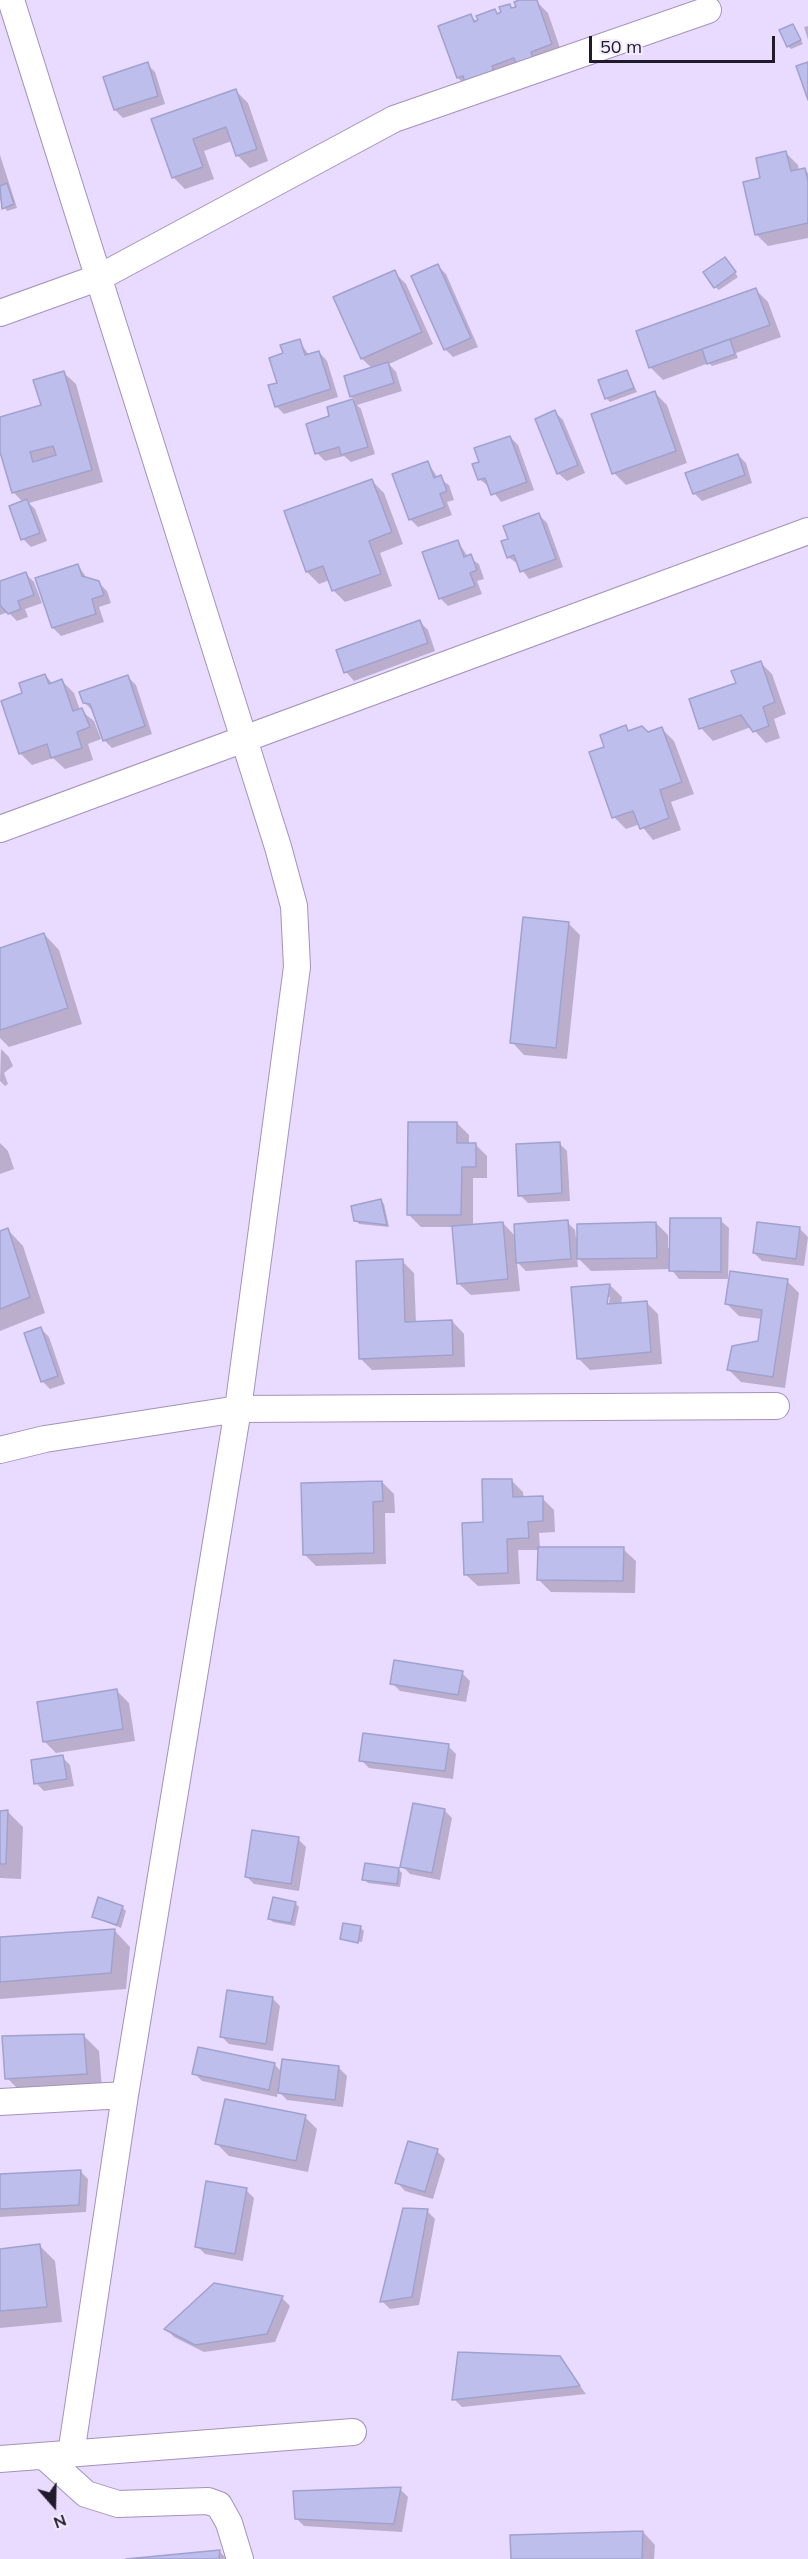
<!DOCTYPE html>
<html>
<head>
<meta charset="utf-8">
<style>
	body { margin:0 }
	#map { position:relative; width:808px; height:2559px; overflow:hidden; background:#e9daff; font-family:Mulish,sans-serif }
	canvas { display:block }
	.north { position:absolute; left:24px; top:2475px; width:60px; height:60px; -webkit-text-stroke:4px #f3ebfe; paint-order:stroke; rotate:160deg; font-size:16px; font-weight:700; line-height:24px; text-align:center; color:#211a2b }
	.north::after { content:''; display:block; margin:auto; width:21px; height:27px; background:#211a2b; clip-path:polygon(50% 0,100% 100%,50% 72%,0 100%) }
	.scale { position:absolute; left:589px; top:36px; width:186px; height:27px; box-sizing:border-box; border:3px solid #211a2b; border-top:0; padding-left:8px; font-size:18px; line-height:21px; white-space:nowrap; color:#211a2b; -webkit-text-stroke:4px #f3ebfe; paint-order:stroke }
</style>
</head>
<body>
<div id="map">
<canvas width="808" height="2559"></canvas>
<div class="north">N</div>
<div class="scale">50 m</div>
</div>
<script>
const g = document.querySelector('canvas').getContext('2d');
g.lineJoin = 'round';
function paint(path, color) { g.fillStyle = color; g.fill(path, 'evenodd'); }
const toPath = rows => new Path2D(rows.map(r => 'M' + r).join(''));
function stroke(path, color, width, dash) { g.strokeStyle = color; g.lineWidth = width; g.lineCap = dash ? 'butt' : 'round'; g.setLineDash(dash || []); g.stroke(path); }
paint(toPath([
	[523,0,536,1,548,13,563,57,468,88,458,78,471,16,477,22,495,11,499,15,510,6,513,9,518,8],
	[793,26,803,44,791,49,788,46],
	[808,26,808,40,804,27],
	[147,64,155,72,165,104,123,118,115,110],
	[236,91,248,103,268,161,250,168,238,156,232,141,204,151,214,179,185,189,173,177,153,120],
	[786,153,798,165,799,171,805,170,808,173,808,238,768,246,756,234,762,179],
	[0,155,17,208,7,211,0,200],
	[728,263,738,277,719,290,715,287],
	[438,266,446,274,478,347,453,357,445,349],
	[394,272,406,284,433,344,389,364,396,372,402,391,357,405,361,409,375,454,351,462,344,456,325,461,317,453,331,417,329,408,355,400,351,396,372,368,362,359,335,298],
	[756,290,768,302,781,337,736,353,738,358,712,366,709,363,663,380,651,368,638,332],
	[299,341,309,355,319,352,327,361,338,397,284,414,276,406,278,384,285,354],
	[627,371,637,392,610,402,606,398],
	[63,372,76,384,103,482,29,503,35,509,47,541,31,547,23,539,23,502,13,492,0,447,0,418,43,406],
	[655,393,667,405,687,463,626,485,614,473],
	[555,412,563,420,585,473,567,481,558,473],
	[510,437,518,445,534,490,501,502,490,487,479,479,481,463],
	[738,455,746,463,752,483,702,501,694,493],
	[428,463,438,478,449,485,454,500,447,502,452,515,418,527,410,519],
	[372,481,384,493,403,544,380,553,392,586,345,602,333,590,330,580,319,584,307,572,286,512],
	[539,515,547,523,563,567,529,579,518,564,508,557,510,540],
	[458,542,468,557,479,564,484,579,477,581,482,594,448,606,440,598],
	[78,565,88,580,99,583,107,591,111,603,99,607,104,622,61,636,53,628],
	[26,574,34,582,42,603,25,609,28,617,17,621,8,612,0,615,0,583],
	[420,622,428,630,435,651,354,681,346,672,338,651],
	[760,662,772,674,786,714,774,719,780,738,766,743,751,727,713,741,701,728],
	[45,675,53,684,62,681,74,693,80,710,94,721,101,739,88,744,93,760,65,769,53,758,32,765,20,753,24,694],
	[128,677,136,685,152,734,112,748,104,740,93,711,84,702],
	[625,727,630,732,648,734,662,729,674,741,694,794,671,802,681,830,653,840,640,824,626,829,614,817,606,748],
	[568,923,580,935,567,1059,524,1055,512,1042],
	[44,934,59,950,82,1024,9,1047,0,1038,0,949],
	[1,1049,9,1057,13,1066,4,1073,8,1084,5,1086,0,1081],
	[457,1123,469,1135,469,1144,475,1144,487,1156,487,1178,473,1178,473,1226,503,1223,516,1237,567,1222,575,1230,576,1238,656,1223,668,1235,668,1248,671,1248,720,1220,729,1228,728,1279,679,1279,671,1269,591,1271,577,1257,578,1267,526,1271,517,1262,520,1291,471,1295,458,1283,454,1227,421,1227,409,1215],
	[0,1143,8,1151,14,1169,0,1174],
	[559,1143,567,1151,570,1201,528,1203,520,1195],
	[380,1200,384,1204,389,1227,359,1224,356,1220],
	[800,1229,808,1237,804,1266,762,1261,754,1253],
	[8,1230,23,1246,45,1313,0,1331,0,1233],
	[402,1261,414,1273,416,1323,452,1321,464,1334,465,1367,372,1370,360,1358],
	[787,1281,799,1293,785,1388,741,1382,729,1370,759,1342,762,1319,739,1316,727,1304],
	[610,1285,622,1297,621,1305,646,1302,658,1314,662,1364,590,1370,578,1358,572,1289],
	[607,1297,610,1297,607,1312],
	[41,1329,49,1337,65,1384,50,1389,42,1381],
	[511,1480,523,1492,524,1499,542,1498,554,1510,555,1532,539,1533,540,1548,623,1549,636,1561,635,1593,551,1592,539,1580,539,1550,518,1550,520,1584,478,1586,465,1574,485,1524],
	[382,1482,394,1494,395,1513,385,1513,386,1564,316,1566,304,1554],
	[462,1673,470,1681,466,1702,400,1691,392,1683],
	[117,1691,129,1703,135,1741,56,1753,44,1741],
	[448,1746,456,1754,453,1779,369,1768,361,1760],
	[62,1757,70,1765,74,1786,44,1791,36,1783],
	[444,1810,452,1818,440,1880,410,1874,402,1866],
	[0,1812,8,1812,23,1827,21,1879,0,1878],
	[298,1839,306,1847,299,1891,254,1884,246,1876],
	[398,1869,402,1873,400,1887,368,1883,364,1879],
	[295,1903,299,1907,295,1926,273,1922,269,1918],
	[122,1907,126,1911,121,1928,93,1917],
	[360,1927,364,1931,362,1942,341,1939],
	[115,1931,130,1947,126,1989,0,1999,0,1938],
	[272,1998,280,2006,273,2051,229,2044,221,2036],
	[83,2035,99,2051,102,2089,23,2094,7,2078],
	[274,2064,282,2072,339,2068,347,2076,343,2107,287,2100,278,2091,277,2097,202,2081,194,2073],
	[305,2117,317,2129,308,2172,229,2156,217,2144],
	[437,2151,445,2159,433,2199,405,2191,397,2182],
	[80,2171,88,2179,86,2212,0,2217,0,2176],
	[246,2190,254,2198,243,2261,205,2254,197,2246],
	[427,2211,435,2219,419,2305,390,2309,382,2301],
	[40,2246,55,2261,62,2322,0,2328,0,2250],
	[282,2298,290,2306,275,2342,204,2352,174,2337,167,2329],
	[559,2358,586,2394,462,2407,454,2399],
	[400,2489,408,2497,402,2532,304,2526,296,2518],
	[643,2532,655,2545,654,2559,513,2559],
	[219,2551,227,2559,142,2559]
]), '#0003');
const building = toPath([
	[519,0,537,0,552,44,531,52,536,66,519,72,514,58,492,66,496,80,468,91,463,76,457,78,438,26,471,14,474,22,478,20,476,16,495,9,497,14,501,12,499,7,510,4,511,8,516,7,514,2,519,0],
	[793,24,801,40,787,47,779,30,793,24],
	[148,62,158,96,114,110,103,77,148,62],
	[808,62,808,100,796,66,808,62],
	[236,89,257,149,236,156,226,127,193,139,203,167,172,178,151,119,236,89],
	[786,151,791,171,805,168,808,181,808,223,755,235,743,182,760,178,756,158,786,151],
	[7,183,14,204,2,209,0,186,7,183],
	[725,257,736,272,714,288,703,272,725,257],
	[438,264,471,338,444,350,411,276,438,264],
	[395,270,422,332,361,359,333,297,395,270],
	[756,288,770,325,649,368,636,331,756,288],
	[300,339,305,355,319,351,331,389,275,407,268,385,277,383,269,358,283,353,280,345,300,339],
	[730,339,735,354,707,364,702,349,730,339],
	[388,362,394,383,350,397,344,376,388,362],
	[627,370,634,388,605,399,598,380,627,370],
	[64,371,92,470,12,493,0,452,0,417,41,405,33,380,64,371],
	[53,446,56,455,33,462,30,452,53,446],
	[655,391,676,451,612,474,591,414,655,391],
	[353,399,368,447,341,455,339,447,315,454,306,424,329,416,327,407,353,399],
	[555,410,578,465,557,474,535,419,555,410],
	[510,436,527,482,491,495,485,478,478,480,472,464,479,462,474,448,510,436],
	[738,454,745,475,693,494,685,473,738,454],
	[428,461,434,478,441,475,447,491,440,494,445,507,409,520,392,474,428,461],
	[372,479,392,532,369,541,381,574,332,591,323,566,306,572,284,511,372,479],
	[27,499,40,533,21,540,9,506,27,499],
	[539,513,556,559,520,572,514,555,507,558,501,541,508,539,503,526,539,513],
	[458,540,464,557,471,554,477,570,470,573,475,586,439,599,422,552,458,540],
	[78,564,82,576,99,581,104,595,92,599,96,614,52,628,35,578,78,564],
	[26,572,34,595,18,601,21,609,8,614,0,605,0,581,26,572],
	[420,620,428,643,344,673,336,650,420,620],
	[761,661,775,702,763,707,769,726,753,732,741,715,699,729,689,699,736,683,731,671,761,661],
	[45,674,49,684,62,679,73,711,82,708,90,727,77,732,82,748,51,758,47,744,19,754,1,701,22,693,19,683,45,674],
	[128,675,145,726,103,741,90,704,83,703,79,692,128,675],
	[626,725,628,731,642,726,648,732,662,727,682,782,660,790,669,818,640,829,633,811,612,818,589,752,604,747,600,735,626,725],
	[523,917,569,922,556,1048,510,1043,523,917],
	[44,933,68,1008,0,1030,0,948,44,933],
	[408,1122,457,1122,457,1143,476,1143,476,1167,462,1167,461,1215,407,1215,408,1122],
	[560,1142,562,1193,518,1196,516,1144,560,1142],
	[381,1199,387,1225,354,1221,351,1206,381,1199],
	[670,1218,721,1218,721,1272,669,1271,670,1218],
	[568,1220,571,1259,516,1263,514,1224,568,1220],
	[503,1222,508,1279,457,1284,452,1226,503,1222],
	[656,1222,657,1258,577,1259,577,1224,656,1222],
	[757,1222,800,1227,796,1259,753,1253,757,1222],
	[8,1228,30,1297,0,1309,0,1231,8,1228],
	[403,1259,405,1322,452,1320,453,1355,359,1359,356,1261,403,1259],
	[730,1271,788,1279,773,1377,727,1370,732,1346,758,1341,762,1310,725,1304,730,1271],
	[610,1284,607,1304,647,1301,651,1352,577,1359,571,1287,610,1284],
	[41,1327,58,1376,41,1382,24,1333,41,1327],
	[482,1479,512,1479,513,1497,543,1496,543,1521,528,1522,529,1538,507,1539,508,1573,464,1575,462,1523,483,1522,482,1479],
	[382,1481,383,1501,373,1502,374,1553,303,1555,301,1483,382,1481],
	[538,1547,624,1547,623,1581,537,1580,538,1547],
	[394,1660,463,1671,458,1695,390,1684,394,1660],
	[117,1689,123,1729,43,1742,37,1702,117,1689],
	[363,1733,449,1744,445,1771,359,1761,363,1733],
	[63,1755,67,1779,34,1784,31,1760,63,1755],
	[413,1803,445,1809,432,1873,400,1867,413,1803],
	[8,1810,6,1864,0,1864,0,1811,8,1810],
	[252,1830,299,1837,291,1884,245,1877,252,1830],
	[365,1863,399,1868,397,1884,362,1880,365,1863],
	[98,1897,123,1906,117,1925,92,1917,98,1897],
	[273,1897,296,1902,291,1923,268,1919,273,1897],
	[343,1923,361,1926,358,1943,340,1939,343,1923],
	[115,1929,111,1973,0,1982,0,1937,115,1929],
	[227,1990,273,1997,266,2044,220,2037,227,1990],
	[84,2034,87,2074,5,2079,2,2036,84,2034],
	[198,2047,275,2063,269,2090,192,2074,198,2047],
	[282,2059,339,2066,335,2100,278,2093,282,2059],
	[225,2099,306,2115,296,2161,215,2144,225,2099],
	[408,2141,438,2149,425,2192,395,2183,408,2141],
	[81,2170,79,2205,0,2209,0,2174,81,2170],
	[206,2181,247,2188,235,2254,195,2247,206,2181],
	[403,2208,428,2209,412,2297,380,2302,403,2208],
	[40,2244,47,2307,0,2311,0,2249,40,2244],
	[214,2283,283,2296,267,2334,195,2345,164,2329,214,2283],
	[458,2352,560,2356,580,2386,452,2400,458,2352],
	[401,2487,394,2524,295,2519,293,2491,401,2487],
	[643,2531,642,2559,511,2559,510,2535,643,2531],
	[220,2550,219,2559,126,2559,220,2550]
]);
paint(building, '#bdbeec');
stroke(building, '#a1a1ce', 1.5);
const minor = toPath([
	[11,0,278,847,294,906,297,967,238,1409,125,2095,71,2454],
	[0,313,100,277,394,119,708,10],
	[0,829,808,531],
	[0,1450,45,1439,238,1409,776,1406],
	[0,2102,125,2095],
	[44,2456,86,2494,118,2504,208,2501,219,2505,229,2523,240,2559],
	[0,2459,353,2432]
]);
stroke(minor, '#a492bd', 28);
stroke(minor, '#fff', 26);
</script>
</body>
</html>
